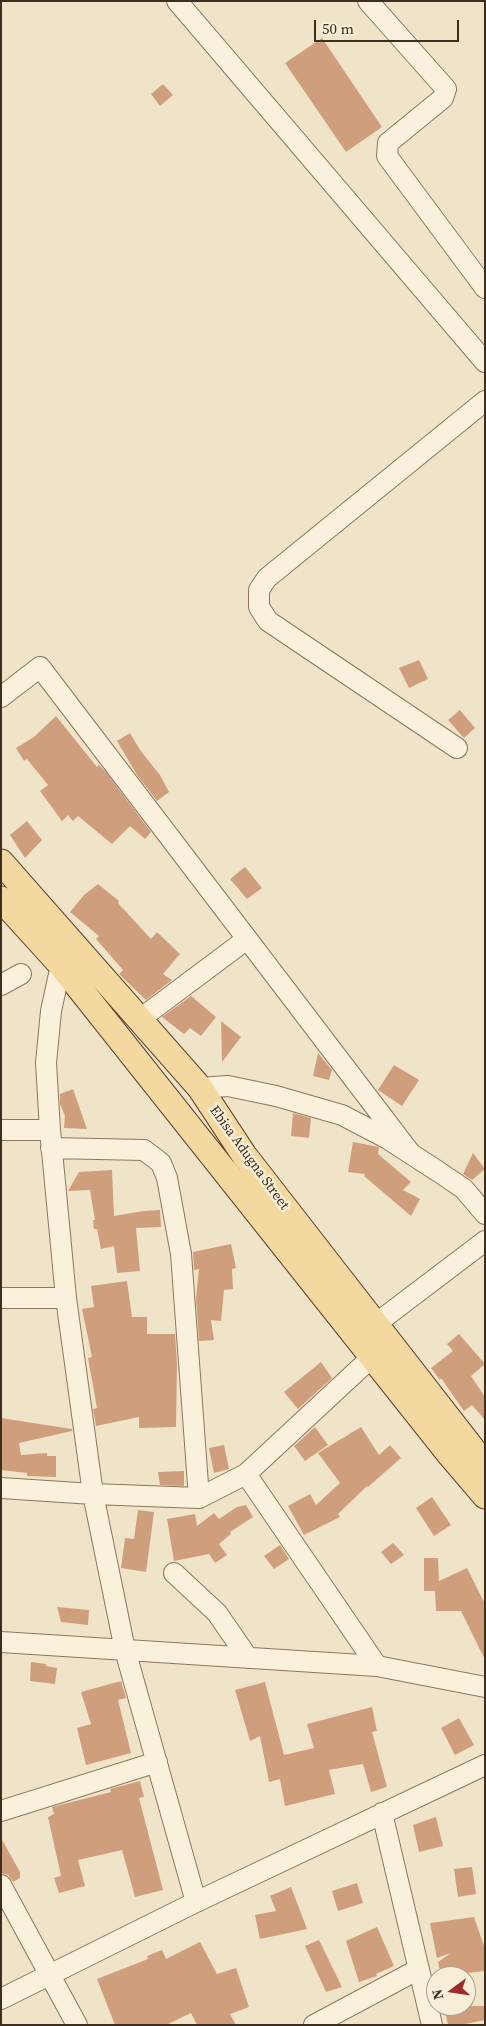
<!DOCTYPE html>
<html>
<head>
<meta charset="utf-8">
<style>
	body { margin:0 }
	#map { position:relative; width:486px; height:2026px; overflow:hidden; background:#f0e4c8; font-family:"Source Serif 4",serif }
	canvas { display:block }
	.frame { position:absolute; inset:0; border:2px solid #3d2e20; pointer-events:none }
	.north { position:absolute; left:426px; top:1966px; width:50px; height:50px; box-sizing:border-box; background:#f7eed8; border:1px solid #ada18e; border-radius:50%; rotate:256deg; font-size:14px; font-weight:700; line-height:20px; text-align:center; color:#3d2e20 }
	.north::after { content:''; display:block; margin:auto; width:18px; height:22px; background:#9e2a2b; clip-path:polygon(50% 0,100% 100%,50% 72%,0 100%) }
	.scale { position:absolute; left:314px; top:20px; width:145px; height:22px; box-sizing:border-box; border:2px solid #3d2e20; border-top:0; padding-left:6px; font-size:15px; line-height:18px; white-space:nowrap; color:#3d2e20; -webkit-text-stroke:4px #f7eed8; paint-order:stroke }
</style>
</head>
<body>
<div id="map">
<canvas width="486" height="2026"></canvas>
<div class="frame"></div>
<div class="north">N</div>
<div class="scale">50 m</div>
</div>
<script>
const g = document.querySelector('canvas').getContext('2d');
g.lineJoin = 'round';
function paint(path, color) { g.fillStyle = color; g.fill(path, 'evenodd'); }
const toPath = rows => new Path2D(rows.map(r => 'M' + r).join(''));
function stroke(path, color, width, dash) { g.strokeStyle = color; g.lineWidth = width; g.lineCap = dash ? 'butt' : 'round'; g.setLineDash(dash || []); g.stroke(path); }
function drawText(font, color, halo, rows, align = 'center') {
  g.font = font + ' "Source Serif 4",serif'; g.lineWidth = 5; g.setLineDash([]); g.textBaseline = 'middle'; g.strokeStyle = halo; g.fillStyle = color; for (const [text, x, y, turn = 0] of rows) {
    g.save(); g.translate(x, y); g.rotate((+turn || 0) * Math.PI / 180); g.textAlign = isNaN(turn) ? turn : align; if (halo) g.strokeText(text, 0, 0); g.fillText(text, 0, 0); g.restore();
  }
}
paint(toPath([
	[322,38,382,127,346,152,285,63],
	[163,84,173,95,160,106,151,94],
	[419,660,428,679,409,688,399,668],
	[460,710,475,728,464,738,448,720],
	[56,716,97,767,99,765,105,771,151,832,145,839,130,826,112,844,78,816,73,821,68,815,62,821,40,791,48,785,27,759,24,761,16,748,34,737],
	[130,733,140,750,160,775,169,792,157,801,137,775,117,741],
	[27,821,42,840,25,858,10,835],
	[245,867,262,888,247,899,230,879],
	[98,884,119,901,118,903,151,939,157,932,180,954,163,974,172,980,146,1000,119,974,123,970,96,939,99,936,70,912,84,895],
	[191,996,216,1017,201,1036,190,1028,184,1034,162,1017],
	[221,1021,241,1037,222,1062],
	[318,1053,332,1070,329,1080,313,1076],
	[394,1065,419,1080,402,1106,378,1090],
	[73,1089,87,1129,64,1128,65,1116,60,1104,60,1094],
	[293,1113,311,1118,309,1138,291,1136],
	[353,1142,379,1147,378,1154,411,1182,403,1190,420,1199,411,1216,364,1176,365,1174,348,1172],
	[473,1153,485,1169,472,1180,463,1174],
	[112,1170,114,1216,143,1211,160,1210,161,1227,136,1228,140,1271,117,1273,114,1246,101,1249,97,1229,94,1229,93,1220,95,1220,90,1190,68,1191,79,1172],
	[231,1244,236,1268,232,1269,233,1289,224,1290,221,1321,211,1320,214,1340,199,1341,196,1298,199,1269,194,1270,193,1252],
	[127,1281,132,1317,147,1317,147,1334,175,1334,177,1363,176,1427,139,1428,139,1417,96,1426,93,1409,97,1408,88,1358,92,1357,82,1309,94,1307,91,1286],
	[459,1334,485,1364,471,1376,485,1397,485,1420,472,1405,464,1411,441,1378,440,1380,431,1368,453,1351,447,1344],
	[321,1362,332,1378,298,1409,284,1392],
	[1,1418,72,1429,72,1431,19,1443,21,1455,47,1453,47,1456,56,1456,56,1477,27,1476,27,1473,1,1470],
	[315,1427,328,1445,305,1461,294,1446],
	[361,1427,379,1455,390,1445,401,1458,368,1487,367,1486,338,1514,340,1517,304,1535,288,1506,310,1494,316,1505,340,1483,318,1453],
	[224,1445,229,1469,214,1473,209,1448],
	[184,1471,184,1486,160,1485,158,1472],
	[432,1497,451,1525,434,1536,416,1508],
	[246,1505,253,1517,230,1532,231,1534,219,1544,227,1555,215,1563,209,1554,174,1561,167,1519,195,1514,197,1526,214,1513,219,1519,237,1507],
	[138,1510,154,1512,146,1572,121,1568,125,1538,134,1539],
	[393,1543,404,1555,391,1564,381,1552],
	[280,1545,289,1559,274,1569,264,1556],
	[424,1558,438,1558,439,1581,467,1568,485,1604,485,1660,461,1611,436,1611,435,1591,424,1591],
	[57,1607,89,1610,88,1625,61,1622],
	[31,1662,46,1664,46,1666,57,1668,55,1684,30,1681],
	[121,1681,126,1698,118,1700,131,1753,86,1765,77,1728,91,1724,81,1692],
	[265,1682,284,1755,314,1748,307,1724,372,1707,377,1731,372,1732,387,1787,371,1792,363,1764,329,1770,335,1794,285,1806,280,1779,269,1782,260,1736,250,1741,235,1690],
	[459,1718,474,1745,455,1755,441,1728],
	[140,1781,144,1797,139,1798,163,1890,135,1897,122,1850,78,1860,85,1886,59,1893,54,1878,61,1876,48,1817,54,1814,52,1807,111,1792,110,1789],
	[436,1817,443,1846,419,1852,413,1825],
	[1,1838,20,1872,20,1878,13,1882,8,1875,1,1873],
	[472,1867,476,1894,458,1897,454,1869],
	[357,1883,363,1903,338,1911,332,1891],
	[291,1887,307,1929,260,1939,255,1915,276,1911,270,1896],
	[474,1917,485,1949,485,1971,441,1976,438,1962,451,1953,437,1958,430,1923],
	[377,1927,394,1966,376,1974,377,1976,359,1982,346,1941],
	[319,1940,342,1987,326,1992,305,1946],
	[200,1942,217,1974,236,1968,249,2007,230,2014,236,2025,197,2025,191,2013,166,2025,115,2025,97,1979,148,1959,147,1956,162,1950,166,1959],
	[444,2006,485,2006,485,2020,460,2025,448,2025]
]), '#cf9f7d');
const minor = toPath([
	[177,1,485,362],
	[368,1,446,89,443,98,388,143,387,156,485,288],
	[1,697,40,667,411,1154],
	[457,748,268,621,259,607,259,590,267,578,485,401],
	[61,965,51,1011,46,1063,50,1130,66,1298,93,1494,125,1650,196,1902],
	[1,985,21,974],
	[140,1019,247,939],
	[200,1088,228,1086,276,1096,342,1115,388,1139,439,1172,464,1189,485,1214],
	[1,1130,50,1130],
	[51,1148,144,1150,161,1163,167,1178,181,1254,199,1498],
	[1,1298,66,1298],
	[365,1332,485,1241],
	[246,1474,377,1666],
	[1,1488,93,1494,199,1498,246,1474,372,1357],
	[174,1573,217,1613,248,1658],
	[1,1642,377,1666,485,1687],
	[1,1811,157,1762],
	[382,1813,432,2025],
	[1,1885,77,2025],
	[1,1999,196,1902,485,1765],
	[314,2025,419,1969]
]);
const major = toPath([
	[1,862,200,1088,244,1155,485,1465],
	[1,899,61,965,450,1455,485,1496]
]);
stroke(minor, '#8d765c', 22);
stroke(major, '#5b4430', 27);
stroke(minor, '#faf1dc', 20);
stroke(major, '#f3d9a0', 25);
drawText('14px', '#3d2e20', '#f7eed8', [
	["Ebisa Adugna Street",249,1158,54]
]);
</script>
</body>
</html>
